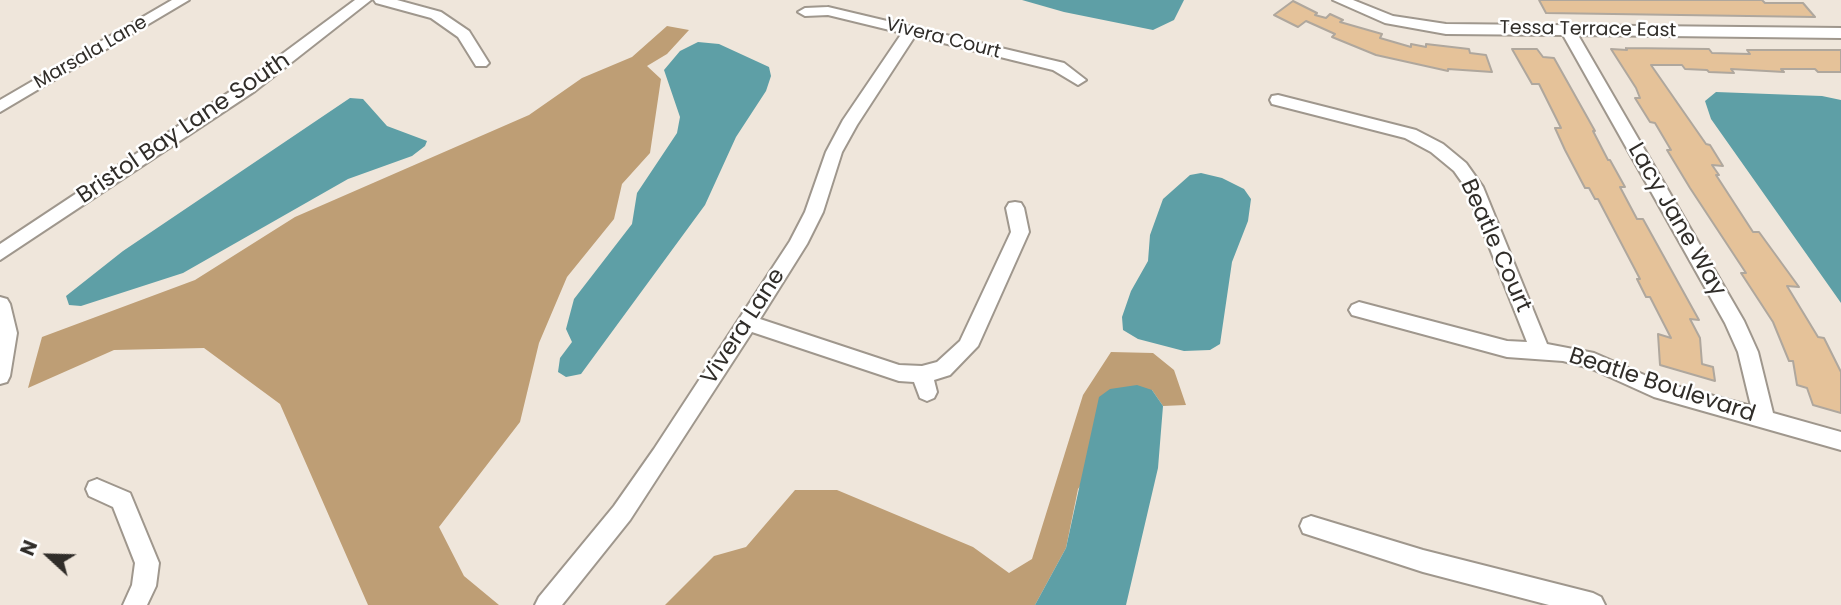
<!DOCTYPE html>
<html>
<head>
<meta charset="utf-8">
<style>
	body { margin:0 }
	#map { position:relative; width:1841px; height:605px; overflow:hidden; background:#efe6db; font-family:Poppins,sans-serif }
	canvas { display:block }
	.north { position:absolute; left:14px; top:521px; width:70px; height:70px; -webkit-text-stroke:5px #fff; paint-order:stroke; rotate:292deg; font-size:19px; font-weight:700; line-height:28px; text-align:center; color:#302d29 }
	.north::after { content:''; display:block; margin:auto; width:24px; height:32px; background:#302d29; clip-path:polygon(50% 0,100% 100%,50% 72%,0 100%) }
</style>
</head>
<body>
<div id="map">
<canvas width="1841" height="605"></canvas>
<div class="north">N</div>
</div>
<script>
const g = document.querySelector('canvas').getContext('2d');
g.lineJoin = 'round';
function paint(path, color) { g.fillStyle = color; g.fill(path, 'evenodd'); }
const toPath = rows => new Path2D(rows.map(r => 'M' + r).join(''));
function stroke(path, color, width, dash) { g.strokeStyle = color; g.lineWidth = width; g.lineCap = dash ? 'butt' : 'round'; g.setLineDash(dash || []); g.stroke(path); }
function drawText(font, color, halo, rows, align = 'center') {
  g.font = font + ' Poppins,sans-serif'; g.lineWidth = 5; g.setLineDash([]); g.textBaseline = 'middle'; g.strokeStyle = halo; g.fillStyle = color; for (const [text, x, y, turn = 0] of rows) {
    g.save(); g.translate(x, y); g.rotate((+turn || 0) * Math.PI / 180); g.textAlign = isNaN(turn) ? turn : align; if (halo) g.strokeText(text, 0, 0); g.fillText(text, 0, 0); g.restore();
  }
}
paint(toPath([
	[667,26,689,30,667,54,647,66,661,79,650,153,622,184,614,219,567,277,539,343,520,422,439,527,464,576,499,605,368,605,280,404,204,348,114,350,28,388,42,337,195,280,295,217,529,115,582,78,632,57],
	[1111,352,1153,353,1174,370,1186,405,1163,406,1152,390,1078,489,1066,548,1035,605,665,605,714,556,746,547,795,490,837,490,973,547,1009,573,1032,559,1083,395]
]), '#be9e75');
paint(toPath([
	[1022,0,1184,0,1174,20,1153,30,1064,12],
	[698,42,719,44,769,67,771,76,766,91,736,137,705,205,581,374,566,377,558,372,560,358,572,342,566,329,574,299,632,224,637,193,677,133,680,117,664,70,680,51],
	[1716,92,1822,96,1841,100,1841,303,1711,119,1705,101],
	[350,98,363,99,387,126,427,141,425,146,412,156,348,179,183,273,81,306,69,305,66,296,123,251],
	[1201,173,1222,178,1244,189,1251,199,1248,221,1232,262,1220,344,1210,350,1184,351,1138,339,1123,330,1122,317,1131,291,1148,261,1150,235,1163,199,1190,175],
	[1137,385,1152,390,1163,406,1158,468,1126,605,1035,605,1066,548,1099,397,1110,389]
]), '#5e9fa6');
const building = toPath([
	[1539,0,1762,0,1765,3,1803,3,1815,17,1546,13,1539,0],
	[1293,1,1317,13,1315,15,1326,18,1330,14,1343,20,1340,22,1382,34,1380,38,1411,47,1411,44,1426,47,1426,44,1469,49,1470,53,1486,55,1492,72,1448,69,1448,71,1376,55,1332,37,1335,34,1306,21,1298,27,1274,15,1293,1],
	[1626,48,1709,49,1712,53,1750,54,1747,50,1841,50,1841,72,1818,72,1815,69,1781,69,1784,72,1731,69,1734,73,1709,72,1707,70,1685,69,1682,65,1651,65,1706,144,1710,145,1723,166,1712,165,1719,175,1716,175,1753,232,1759,232,1799,287,1787,286,1818,337,1824,338,1841,372,1841,413,1813,405,1807,388,1797,385,1793,361,1789,361,1773,322,1741,273,1746,273,1690,188,1667,150,1671,150,1655,123,1650,122,1635,98,1640,98,1636,88,1611,49,1627,50,1626,48],
	[1512,49,1537,49,1543,57,1554,58,1595,131,1593,131,1608,160,1610,160,1625,187,1620,187,1637,219,1643,219,1699,320,1690,319,1700,338,1702,364,1713,367,1715,381,1660,365,1658,334,1671,338,1650,297,1646,297,1637,279,1640,279,1598,199,1595,199,1589,188,1585,188,1565,150,1555,128,1561,128,1539,84,1532,84,1512,49]
]);
paint(building, '#e5c299');
stroke(building, '#afa79d', 2);
const street = toPath([
	[172,0,189,0,0,112,0,100,172,0],
	[355,0,371,0,255,91,0,260,0,244,243,83,355,0],
	[374,0,397,0,441,12,469,31,489,63,486,66,476,66,458,37,431,18,376,3,374,0],
	[1333,0,1353,0,1393,16,1446,24,1841,28,1841,38,1578,35,1744,321,1758,352,1773,413,1841,432,1841,450,1654,397,1590,368,1563,361,1507,357,1352,315,1349,310,1352,305,1359,302,1507,341,1527,342,1466,188,1454,171,1431,152,1405,138,1272,104,1270,100,1272,96,1278,95,1416,130,1443,144,1466,163,1483,187,1547,344,1594,353,1658,381,1751,406,1738,352,1725,323,1563,35,1446,34,1385,23,1333,0],
	[828,7,1064,63,1086,80,1078,85,1053,70,915,36,857,125,842,152,823,212,807,244,760,319,899,365,922,366,937,362,960,341,1011,232,1006,208,1009,203,1015,202,1021,203,1024,208,1029,232,978,346,950,375,934,380,937,392,934,398,927,401,920,398,914,382,899,381,752,332,630,520,562,605,535,605,539,597,614,506,654,449,790,241,805,212,826,152,843,120,902,33,828,15,805,16,798,12,805,8,828,7],
	[0,297,7,299,10,304,17,333,10,376,7,382,0,384,0,297],
	[97,479,130,493,159,563,156,586,147,605,123,605,132,585,135,563,113,507,89,496,86,489,89,482,97,479],
	[1311,516,1423,550,1593,593,1601,597,1605,605,1549,605,1423,572,1303,533,1300,526,1303,519,1311,516]
]);
stroke(street, '#9f978d', 4);
paint(street, '#fff');
drawText('19px', '#302d29', '#fff', [
	["Tessa Terrace East",1588,30,1],
	["Vivera Court",943,39,14],
	["Marsala Lane",91,53,-30]
]);
drawText('23px', '#302d29', '#fff', [
	["Bristol Bay Lane South",184,129,-34],
	["Lacy Jane Way",1676,220,60],
	["Beatle Court",1495,246,66],
	["Vivera Lane",744,327,-57],
	["Beatle Boulevard",1662,386,18]
]);
</script>
</body>
</html>
